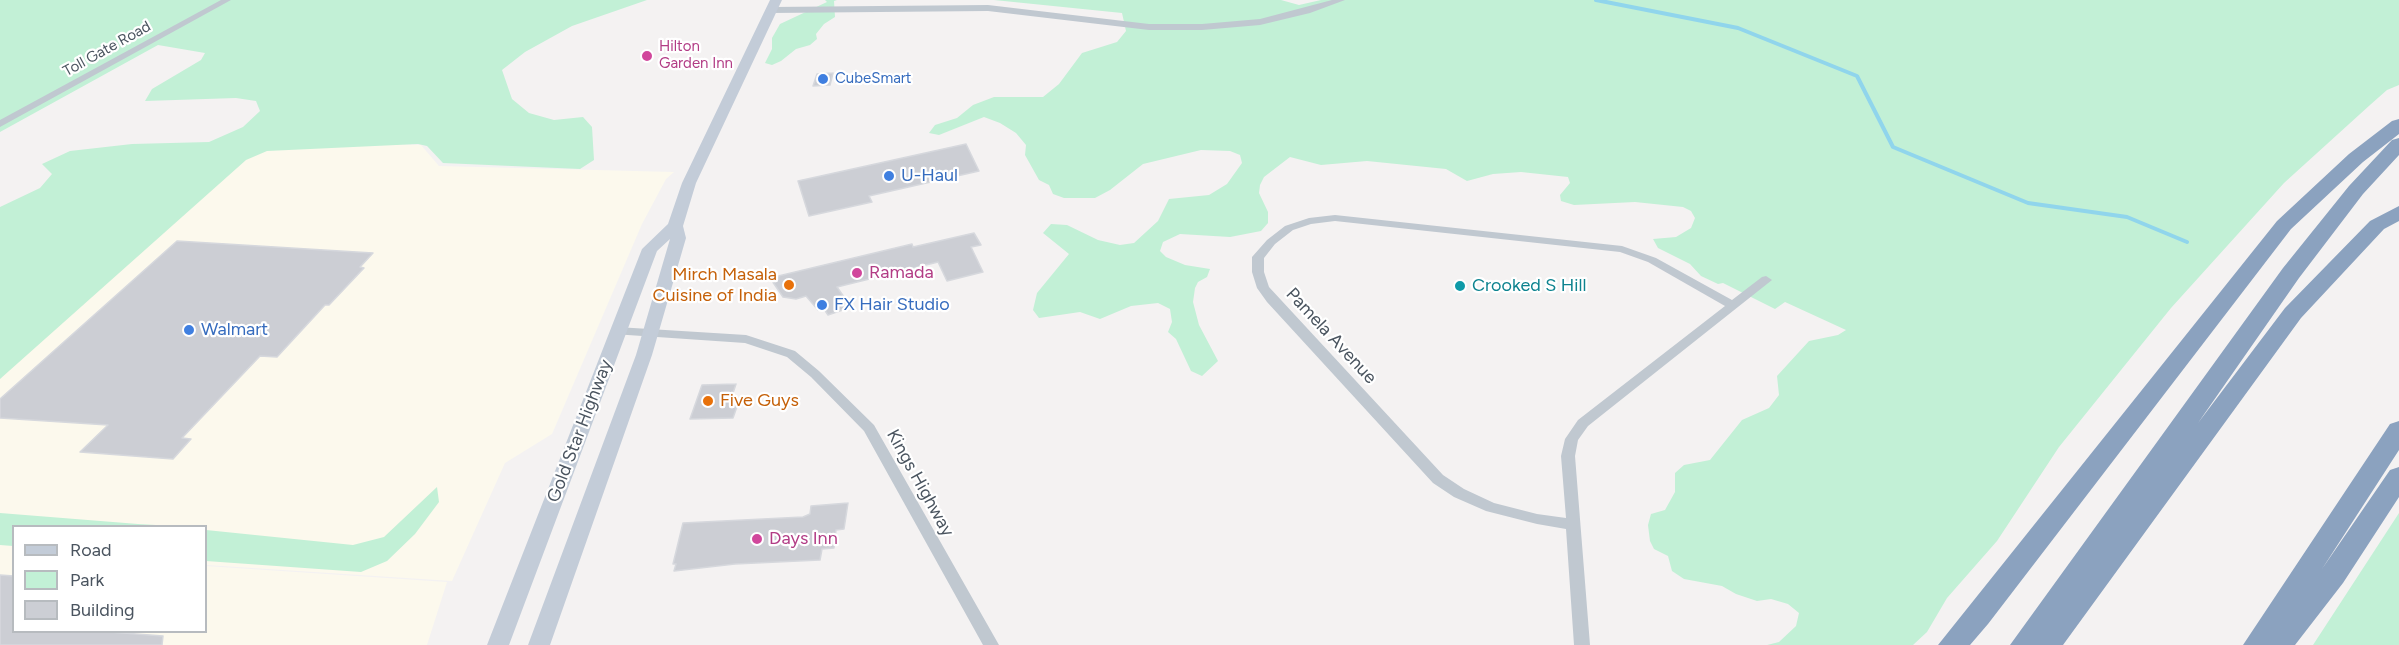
<!DOCTYPE html>
<html>
<head>
<meta charset="utf-8">
<style>
	body { margin:0 }
	#map { position:relative; width:2399px; height:645px; overflow:hidden; background:#f4f2f2; font-family:Figtree,sans-serif }
	canvas { display:block }
	.legend { position:absolute; left:12px; top:525px; width:195px; height:108px; box-sizing:border-box; background:#fff; border:2px solid #b7bbbf; margin:0; padding:8px 10px; list-style:none; font-size:18px; color:#4a545f }
	.legend li { display:flex; align-items:center; gap:12px; height:30px }
	.legend b { width:30px; border:2px solid #b7bbbf }
</style>
</head>
<body>
<div id="map">
<canvas width="2399" height="645"></canvas>
<ul class="legend">
<li><b style="height:8px;background:#c3ccd8"></b>Road</li>
<li><b style="height:16px;background:#c2f0d6"></b>Park</li>
<li><b style="height:16px;background:#ccced4"></b>Building</li>
</ul>
</div>
<script>
const g = document.querySelector('canvas').getContext('2d');
g.lineJoin = 'round';
function paint(path, color) { g.fillStyle = color; g.fill(path, 'evenodd'); }
const toPath = rows => new Path2D(rows.map(r => 'M' + r).join(''));
function stroke(path, color, width, dash) { g.strokeStyle = color; g.lineWidth = width; g.lineCap = dash ? 'butt' : 'round'; g.setLineDash(dash || []); g.stroke(path); }
function drawText(font, color, halo, rows, align = 'center') {
  g.font = font + ' Figtree,sans-serif'; g.lineWidth = 4.5; g.setLineDash([]); g.textBaseline = 'middle'; g.strokeStyle = halo; g.fillStyle = color; for (const [text, x, y, turn = 0] of rows) {
    g.save(); g.translate(x, y); g.rotate((+turn || 0) * Math.PI / 180); g.textAlign = isNaN(turn) ? turn : align; if (halo) g.strokeText(text, 0, 0); g.fillText(text, 0, 0); g.restore();
  }
}
paint(toPath([
	[260,140,421,145,439,166,674,172,666,179,642,224,552,434,505,463,452,581,206,565,206,526,14,526,14,632,206,632,206,566,447,582,427,645,0,645,0,361]
]), '#fcf9ed');
paint(toPath([
	[0,0,647,0,572,26,525,52,502,70,512,99,529,113,554,120,583,117,592,127,594,160,580,169,443,163,427,146,418,144,267,151,246,160,0,379,0,207,40,188,52,174,42,164,70,151,132,144,209,142,243,127,260,111,256,101,236,98,145,101,152,89,201,60,205,53,158,45,0,132],
	[825,0,837,0,834,1,835,17,824,24,816,34,817,39,810,45,796,49,781,61,772,65,765,63,772,49,772,38,780,24,827,2],
	[994,0,1281,0,1299,5,1321,0,2399,0,2399,85,2387,90,2370,105,2284,183,2171,308,2059,447,1997,541,1947,598,1927,632,1913,645,1767,645,1779,642,1796,626,1799,613,1788,604,1771,599,1757,601,1736,594,1722,586,1684,579,1672,571,1668,556,1654,549,1650,541,1648,525,1651,514,1665,510,1675,492,1675,473,1684,465,1710,460,1742,420,1769,408,1779,395,1777,376,1809,341,1838,335,1846,330,1785,302,1775,309,1723,283,1718,284,1701,276,1690,264,1658,248,1653,239,1676,237,1691,228,1695,218,1691,211,1683,207,1635,202,1574,205,1561,201,1560,195,1570,183,1568,177,1521,172,1493,174,1467,181,1446,169,1367,161,1321,165,1290,157,1264,177,1260,185,1259,193,1268,212,1268,223,1261,231,1230,237,1180,234,1163,242,1160,251,1166,257,1185,265,1210,269,1207,277,1198,282,1195,288,1193,302,1199,325,1218,361,1202,376,1191,371,1176,339,1168,332,1172,322,1170,309,1158,303,1131,306,1100,319,1080,312,1039,318,1033,310,1037,293,1069,254,1043,233,1051,224,1067,225,1098,240,1120,245,1134,243,1158,221,1169,199,1209,195,1227,184,1242,163,1240,155,1230,151,1201,150,1143,164,1110,190,1095,198,1064,198,1053,194,1049,185,1039,180,1025,155,1026,145,1016,133,1000,123,984,117,939,135,929,133,935,125,957,118,973,105,994,97,1043,97,1059,84,1082,53,1117,42,1126,31,1122,13],
	[437,487,439,502,415,534,387,561,361,572,206,561,206,530,353,545,384,537],
	[0,513,138,524,174,526,14,526,13,546,0,545],
	[2399,513,2399,645,2313,645]
]), '#c2f0d6');
stroke(toPath([
	[1596,0,1738,28,1857,76,1893,147,2028,203,2127,217,2187,242]
]), '#90d5ec', 4);
const building = toPath([
	[833,73,830,85,813,86,817,74,833,73],
	[966,144,979,171,869,196,872,202,809,216,798,181,966,144],
	[974,233,981,245,971,247,983,272,947,281,938,262,837,287,851,307,828,315,824,309,818,310,806,296,796,299,783,297,770,278,912,244,913,247,974,233],
	[177,241,373,253,360,267,364,268,329,305,325,305,277,357,260,356,182,438,191,439,173,459,80,452,108,425,0,418,0,399,177,241],
	[736,384,730,402,739,401,733,418,690,419,702,385,736,384],
	[848,503,844,529,836,530,834,548,822,549,820,560,735,564,674,571,676,564,673,564,683,523,803,517,810,514,811,506,848,503],
	[0,575,14,576,14,632,110,632,163,636,162,645,0,645,0,575]
]);
paint(building, '#ccced4');
stroke(building, '#d6d8dd', 1.5);
paint(toPath([
	[221,0,231,0,0,127,0,120,221,0],
	[1332,0,1345,0,1310,13,1260,25,1202,30,1149,30,988,11,771,13,767,10,771,7,988,5,1149,24,1202,24,1260,19,1332,0],
	[1335,215,1622,246,1656,258,1732,300,1762,277,1766,276,1772,280,1588,426,1578,440,1575,456,1590,645,1574,645,1566,529,1537,524,1486,511,1454,497,1433,483,1267,302,1257,288,1252,272,1252,257,1267,240,1285,226,1309,218,1335,215],
	[1335,221,1620,252,1648,262,1725,306,1578,420,1565,439,1561,456,1566,518,1537,514,1494,503,1464,489,1443,475,1269,287,1264,272,1264,258,1275,244,1293,230,1311,224,1335,221],
	[617,327,746,335,795,351,819,371,874,425,999,645,983,645,864,431,811,377,787,357,745,343,613,334,611,331,613,328,617,327]
]), '#c0c8d0');
paint(toPath([
	[770,0,782,0,696,183,683,226,686,238,652,355,550,645,528,645,636,355,670,239,657,251,509,645,487,645,642,249,668,224,682,183,770,0]
]), '#c3ccd8');
paint(toPath([
	[2399,119,2399,134,2363,162,2291,229,1988,624,1970,645,1938,645,2277,221,2349,154,2392,121,2399,119],
	[2399,138,2399,155,2363,194,2299,278,2198,423,2285,308,2370,221,2399,206,2399,221,2384,229,2301,318,2063,645,2010,645,2283,268,2349,186,2392,140,2399,138],
	[2399,421,2399,450,2322,569,2390,470,2399,467,2399,497,2343,583,2295,645,2243,645,2390,424,2399,421]
]), '#8ba2bf');
for (const [x, y, r, color] of [
	[647,56,6,"#d1479c"],
	[823,79,6,"#3f7fe0"],
	[889,176,6,"#3f7fe0"],
	[857,273,6,"#d1479c"],
	[789,285,6,"#e8710a"],
	[1460,286,6,"#0f9aa8"],
	[822,305,6,"#3f7fe0"],
	[189,330,6,"#3f7fe0"],
	[708,401,6,"#e8710a"],
	[757,539,6,"#d1479c"]
]) { const dot = new Path2D(); dot.arc(x, y, r, 0, 2 * Math.PI); g.fillStyle = color; g.fill(dot); stroke(dot, '#fff', 2); }
drawText('15px', '#b23c85', '#fff', [
	["Hilton",659,47],
	["Garden Inn",659,64]
], 'left');
drawText('15px', '#4a545f', '#fff', [
	["Toll Gate Road",107,49,-29]
]);
drawText('15px', '#366cbe', '#fff', [
	["CubeSmart",835,79]
], 'left');
drawText('18px', '#366cbe', '#fff', [
	["U-Haul",901,176],
	["FX Hair Studio",834,305],
	["Walmart",201,330]
], 'left');
drawText('18px', '#b23c85', '#fff', [
	["Ramada",869,273],
	["Days Inn",769,539]
], 'left');
drawText('18px', '#c56008', '#fff', [
	["Mirch Masala",777,275],
	["Cuisine of India",777,296],
	["Five Guys",720,401,"left"]
], 'right');
drawText('18px', '#0d838f', '#fff', [
	["Crooked S Hill",1472,286]
], 'left');
drawText('18px', '#4a545f', '#fff', [
	["Pamela Avenue",1331,336,47],
	["Gold Star Highway",580,431,-69],
	["Kings Highway",920,483,61]
]);
</script>
</body>
</html>
